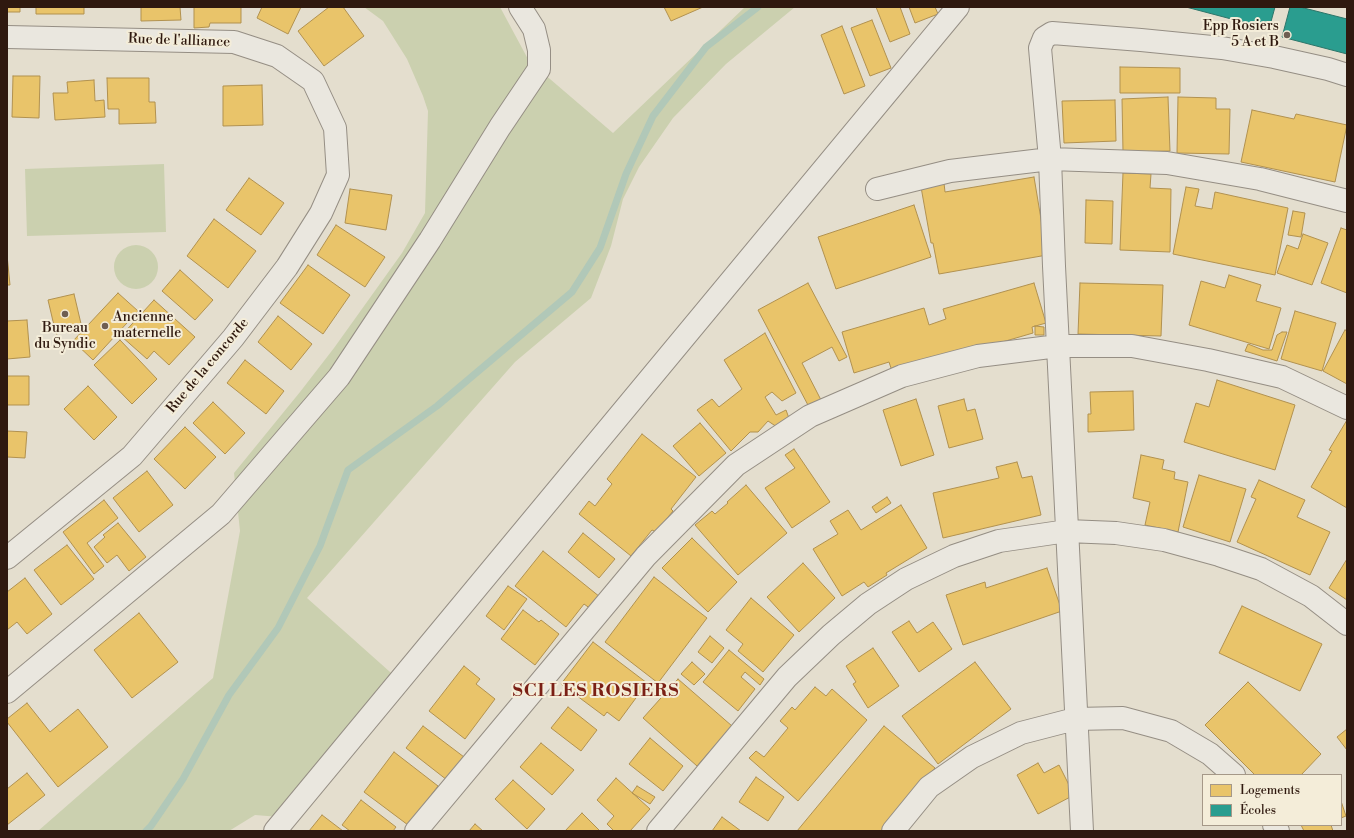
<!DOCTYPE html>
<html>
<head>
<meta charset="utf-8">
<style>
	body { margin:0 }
	#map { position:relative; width:1354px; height:838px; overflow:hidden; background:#e4dece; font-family:"Libre Bodoni",serif }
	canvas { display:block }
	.frame { position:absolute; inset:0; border:8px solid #2f190f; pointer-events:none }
	.legend { position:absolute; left:1202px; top:774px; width:140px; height:52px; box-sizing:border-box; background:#f4edd9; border:1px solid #a59888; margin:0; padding:5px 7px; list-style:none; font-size:12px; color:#2f190f }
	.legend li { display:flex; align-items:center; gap:8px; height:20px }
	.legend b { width:20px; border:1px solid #a59888 }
</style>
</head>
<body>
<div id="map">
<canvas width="1354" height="838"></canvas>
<div class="frame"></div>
<ul class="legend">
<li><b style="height:11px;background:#e9c46a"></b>Logements</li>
<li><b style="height:11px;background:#2a9d8f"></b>Écoles</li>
</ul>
</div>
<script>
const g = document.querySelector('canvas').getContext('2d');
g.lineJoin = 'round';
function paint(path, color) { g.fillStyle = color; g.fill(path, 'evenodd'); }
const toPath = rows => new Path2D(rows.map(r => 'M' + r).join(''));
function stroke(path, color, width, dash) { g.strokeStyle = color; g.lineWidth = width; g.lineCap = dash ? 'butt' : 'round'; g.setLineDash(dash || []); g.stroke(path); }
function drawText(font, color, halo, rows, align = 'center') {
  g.font = font + ' "Libre Bodoni",serif'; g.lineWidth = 4; g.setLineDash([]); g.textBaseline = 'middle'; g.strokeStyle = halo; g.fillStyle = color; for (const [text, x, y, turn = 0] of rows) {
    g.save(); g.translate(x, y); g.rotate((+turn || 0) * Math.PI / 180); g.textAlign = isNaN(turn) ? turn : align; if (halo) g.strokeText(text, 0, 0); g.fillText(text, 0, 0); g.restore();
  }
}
paint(toPath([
	[364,7,500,7,529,61,613,133,745,7,795,7,726,64,673,118,639,167,623,199,611,246,591,298,515,362,307,598,408,688,292,818,255,815,229,831,38,831,213,678,240,531,234,473,300,392,334,348,402,253,425,213,428,111,423,96,407,59,383,21],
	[164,164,166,232,27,236,25,169],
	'114 267a22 22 0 1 1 44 0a22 22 0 1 1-44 0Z'
]), '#cbd0af');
const homes = toPath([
	[7,7,20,7,20,12,7,12,7,7],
	[36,7,84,7,84,14,36,14,36,7],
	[141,7,180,7,181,20,141,21,141,7],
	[194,7,241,7,241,23,210,23,209,27,194,28,194,7],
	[262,7,301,7,288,34,257,18,262,7],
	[329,7,343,7,364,36,324,66,298,31,329,7],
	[664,7,703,7,671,21,664,7],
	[876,7,900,7,910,34,890,42,876,7],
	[909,7,935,7,938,14,915,23,909,7],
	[872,20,891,68,870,76,851,28,872,20],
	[842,26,865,86,844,94,821,35,842,26],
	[1120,67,1180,68,1180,93,1120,93,1120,67],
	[13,76,40,76,39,118,12,117,13,76],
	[107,78,149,78,149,102,155,102,156,123,119,124,119,109,108,109,107,78],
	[94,80,95,101,104,100,105,117,55,120,53,93,68,93,67,82,94,80],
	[262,85,263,125,223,126,223,86,262,85],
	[1168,97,1170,151,1123,152,1122,99,1168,97],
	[1178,97,1216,98,1216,109,1230,109,1229,154,1177,153,1178,97],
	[1115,100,1116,141,1064,143,1062,101,1115,100],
	[1252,110,1294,119,1296,114,1347,125,1335,182,1241,162,1252,110],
	[1123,173,1151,174,1150,188,1171,189,1170,252,1120,250,1123,173],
	[1034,177,1047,255,939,274,933,243,931,243,921,187,944,183,945,192,1034,177],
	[249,178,284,203,261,235,226,210,249,178],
	[1186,187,1199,189,1195,206,1212,209,1215,192,1288,208,1275,275,1173,254,1186,187],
	[350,189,392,195,386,230,345,223,350,189],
	[1086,200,1113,201,1112,244,1085,243,1086,200],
	[914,205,931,257,836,289,818,237,914,205],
	[1293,211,1305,213,1301,237,1288,235,1293,211],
	[214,219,256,251,228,288,187,256,214,219],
	[336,225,385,257,365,287,317,255,336,225],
	[1341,228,1347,230,1347,293,1321,283,1341,228],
	[1303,234,1328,243,1312,285,1277,273,1287,245,1298,249,1303,234],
	[7,255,10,285,7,285,7,255],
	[308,265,350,295,323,334,280,303,308,265],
	[180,270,213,300,195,320,162,291,180,270],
	[1229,275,1261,285,1256,301,1281,308,1269,349,1189,325,1201,281,1225,288,1229,275],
	[808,283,847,357,839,361,832,347,802,363,821,400,809,407,758,310,808,283],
	[1034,283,1046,323,1032,327,1033,333,893,374,889,362,854,373,842,332,924,308,929,325,946,319,943,309,1034,283],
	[1080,283,1163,285,1161,336,1078,334,1080,283],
	[118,293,138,311,93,360,73,341,118,293],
	[74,294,82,328,56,334,48,300,74,294],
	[154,300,195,337,169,365,154,351,147,359,121,336,154,300],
	[1295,311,1336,323,1322,371,1281,359,1295,311],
	[278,316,312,344,291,370,258,342,278,316],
	[27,320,30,357,7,359,7,321,27,320],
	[1035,326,1044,327,1044,335,1035,335,1035,326],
	[1345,330,1347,331,1347,384,1323,371,1345,330],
	[1282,332,1287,332,1277,361,1245,351,1248,344,1263,350,1272,350,1277,335,1282,332],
	[765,333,796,393,782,401,772,392,765,397,776,415,786,410,790,421,777,427,768,421,758,432,750,432,731,451,697,410,712,399,719,407,742,389,724,360,765,333],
	[120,340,157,379,132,404,94,365,120,340],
	[245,360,284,391,266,414,227,383,245,360],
	[7,376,29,376,29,405,7,405,7,376],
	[1217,380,1295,405,1275,470,1184,442,1196,403,1209,407,1217,380],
	[88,386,117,417,94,440,64,409,88,386],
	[1133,391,1134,430,1088,432,1088,414,1091,414,1090,392,1133,391],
	[916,399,934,455,901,466,883,410,916,399],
	[964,399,967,411,975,409,983,439,949,448,938,406,964,399],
	[213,402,245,433,225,454,193,423,213,402],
	[1347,420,1347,508,1311,487,1332,451,1329,450,1347,420],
	[700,423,726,453,699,476,673,446,700,423],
	[185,427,216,457,185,489,154,459,185,427],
	[7,431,27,432,25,458,7,457,7,431],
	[642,434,696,477,671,509,673,511,656,532,652,530,631,556,579,514,589,501,595,506,612,484,607,479,642,434],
	[794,449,830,502,792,528,765,488,795,468,785,455,794,449],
	[1141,455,1164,460,1162,469,1175,472,1174,479,1188,482,1178,532,1145,525,1150,502,1133,498,1141,455],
	[1017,462,1022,478,1032,476,1041,515,943,538,933,493,999,478,996,467,1017,462],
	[147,471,173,505,139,532,113,498,147,471],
	[1199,475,1246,489,1230,542,1183,527,1199,475],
	[1259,480,1305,500,1297,517,1330,532,1310,575,1237,542,1256,499,1251,497,1259,480],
	[746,485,787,533,738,575,695,525,712,511,715,514,728,503,727,502,746,485],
	[887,497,891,503,876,513,872,507,887,497],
	[104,500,118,518,87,543,104,566,94,574,63,532,104,500],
	[901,505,927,548,886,573,887,575,868,587,864,582,842,596,813,549,838,534,830,521,848,510,861,530,901,505],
	[118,523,146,557,129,571,117,555,107,563,94,547,105,537,103,535,118,523],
	[583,533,615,559,599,578,568,552,583,533],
	[692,538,737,582,708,612,662,568,692,538],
	[67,545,94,579,61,605,34,570,67,545],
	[543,551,600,597,591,609,584,604,566,627,515,586,543,551],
	[1347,559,1347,600,1329,588,1347,559],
	[803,563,835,598,799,632,767,597,803,563],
	[1047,568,1062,611,963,645,946,595,985,582,986,588,1047,568],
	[654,577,707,618,658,683,605,642,654,577],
	[25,578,52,614,27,634,17,622,7,630,7,592,25,578],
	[508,586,527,599,504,630,486,616,508,586],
	[751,598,794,635,763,672,738,651,743,644,726,630,751,598],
	[1242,606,1322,644,1300,691,1219,653,1242,606],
	[523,610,539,622,541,620,559,634,535,665,501,639,523,610],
	[139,613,178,662,132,698,94,650,139,613],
	[909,621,917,633,933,622,952,649,919,672,892,632,909,621],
	[710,636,724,648,712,663,698,652,710,636],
	[593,642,647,683,619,721,607,712,604,716,561,684,593,642],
	[873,648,899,686,868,708,853,684,856,682,846,666,873,648],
	[729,650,764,679,760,685,745,672,741,677,755,689,738,711,703,682,729,650],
	[692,662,705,674,694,685,681,674,692,662],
	[975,662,1011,709,938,764,902,716,975,662],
	[464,666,480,679,476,684,495,699,465,739,429,711,464,666],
	[678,679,732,726,697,766,643,718,678,679],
	[1248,682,1321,754,1301,775,1255,775,1205,725,1248,682],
	[815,687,826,696,832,689,867,720,798,801,749,758,756,751,764,757,788,728,780,721,792,707,795,710,815,687],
	[27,703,50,732,78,709,108,747,58,787,7,722,7,719,27,703],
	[568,707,597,730,581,751,551,728,568,707],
	[423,726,464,757,447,780,406,748,423,726],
	[884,726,935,768,883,831,797,831,884,726],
	[1347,729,1347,750,1337,737,1347,729],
	[650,738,683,766,663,791,629,764,650,738],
	[541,743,574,770,552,795,520,767,541,743],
	[394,752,438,786,408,825,364,792,394,752],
	[1038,763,1044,773,1059,765,1074,795,1038,814,1017,775,1038,763],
	[27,773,45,795,7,825,7,789,27,773],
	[756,777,784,797,768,821,739,802,756,777],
	[616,778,650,809,630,831,614,831,607,824,614,816,597,800,616,778],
	[513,780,545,809,527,829,495,799,513,780],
	[637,786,655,797,650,804,632,793,637,786],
	[361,800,396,827,393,831,350,831,342,825,361,800],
	[1341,801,1346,816,1341,818,1341,801],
	[582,813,600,831,565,831,582,813],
	[322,815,343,831,309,831,322,815],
	[722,817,741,831,712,831,722,817],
	[475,824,483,831,469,831,475,824],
	[1301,825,1331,825,1333,831,1304,831,1301,825]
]);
paint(homes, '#e9c46a');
stroke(homes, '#b1914f', 1);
const schools = toPath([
	[1186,7,1275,7,1269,29,1186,7],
	[1290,7,1300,7,1347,19,1347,54,1282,37,1290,7]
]);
paint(schools, '#2a9d8f');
stroke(schools, '#2c7569', 1);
stroke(toPath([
	[146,831,151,826,183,779,229,695,278,628,320,546,348,470,437,406,572,292,600,248,626,174,653,116,706,47,758,7]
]), '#b1c8b8', 7);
const minor = toPath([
	[7,37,234,42,277,56,313,81,335,128,338,175,321,213,287,267,233,338,132,456,7,558],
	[877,189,950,171,1050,159,1167,163,1260,179,1347,201],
	[7,692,221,514,339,377,430,240,500,127,539,69,539,50,534,29,520,7],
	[1274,825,1278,831],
	[275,831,958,7],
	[416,831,646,556,736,465,810,416,902,376,978,356,1058,346,1132,346,1208,360,1282,377,1347,408],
	[658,831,787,677,831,635,868,604,906,579,954,556,999,541,1067,531,1116,533,1164,540,1219,555,1261,569,1311,596,1347,624],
	[893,831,929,787,972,757,1021,733,1075,719,1123,718,1171,731,1210,754,1234,775],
	[1082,831,1054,266,1050,159,1040,48,1044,38,1052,33,1141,40,1222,48,1274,57,1328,69,1347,75]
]);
stroke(minor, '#958e84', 24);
stroke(minor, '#eae7df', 22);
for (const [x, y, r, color] of [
	[1287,35,4,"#6e5e52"],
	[65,314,4,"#6e5e52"],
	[105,326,4,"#6e5e52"]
]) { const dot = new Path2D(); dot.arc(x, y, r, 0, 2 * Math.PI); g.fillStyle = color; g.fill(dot); stroke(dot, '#f4edd9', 1.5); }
drawText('14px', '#2f190f', '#f4edd9', [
	["Epp Rosiers",1279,27],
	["5 A et B",1279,43],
	["Ancienne",113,318,"left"],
	["maternelle",113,334,"left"],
	["Bureau",65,329,"center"],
	["du Syndic",65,345,"center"]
], 'right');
drawText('14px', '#2f190f', '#f4edd9', [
	["Rue de l'alliance",179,41,2],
	["Rue de la concorde",208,366,-50]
]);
g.letterSpacing = '1px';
drawText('bold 18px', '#7a1f14', '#f4edd9', [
	["SCI LES ROSIERS",596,692]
]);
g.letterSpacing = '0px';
</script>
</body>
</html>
